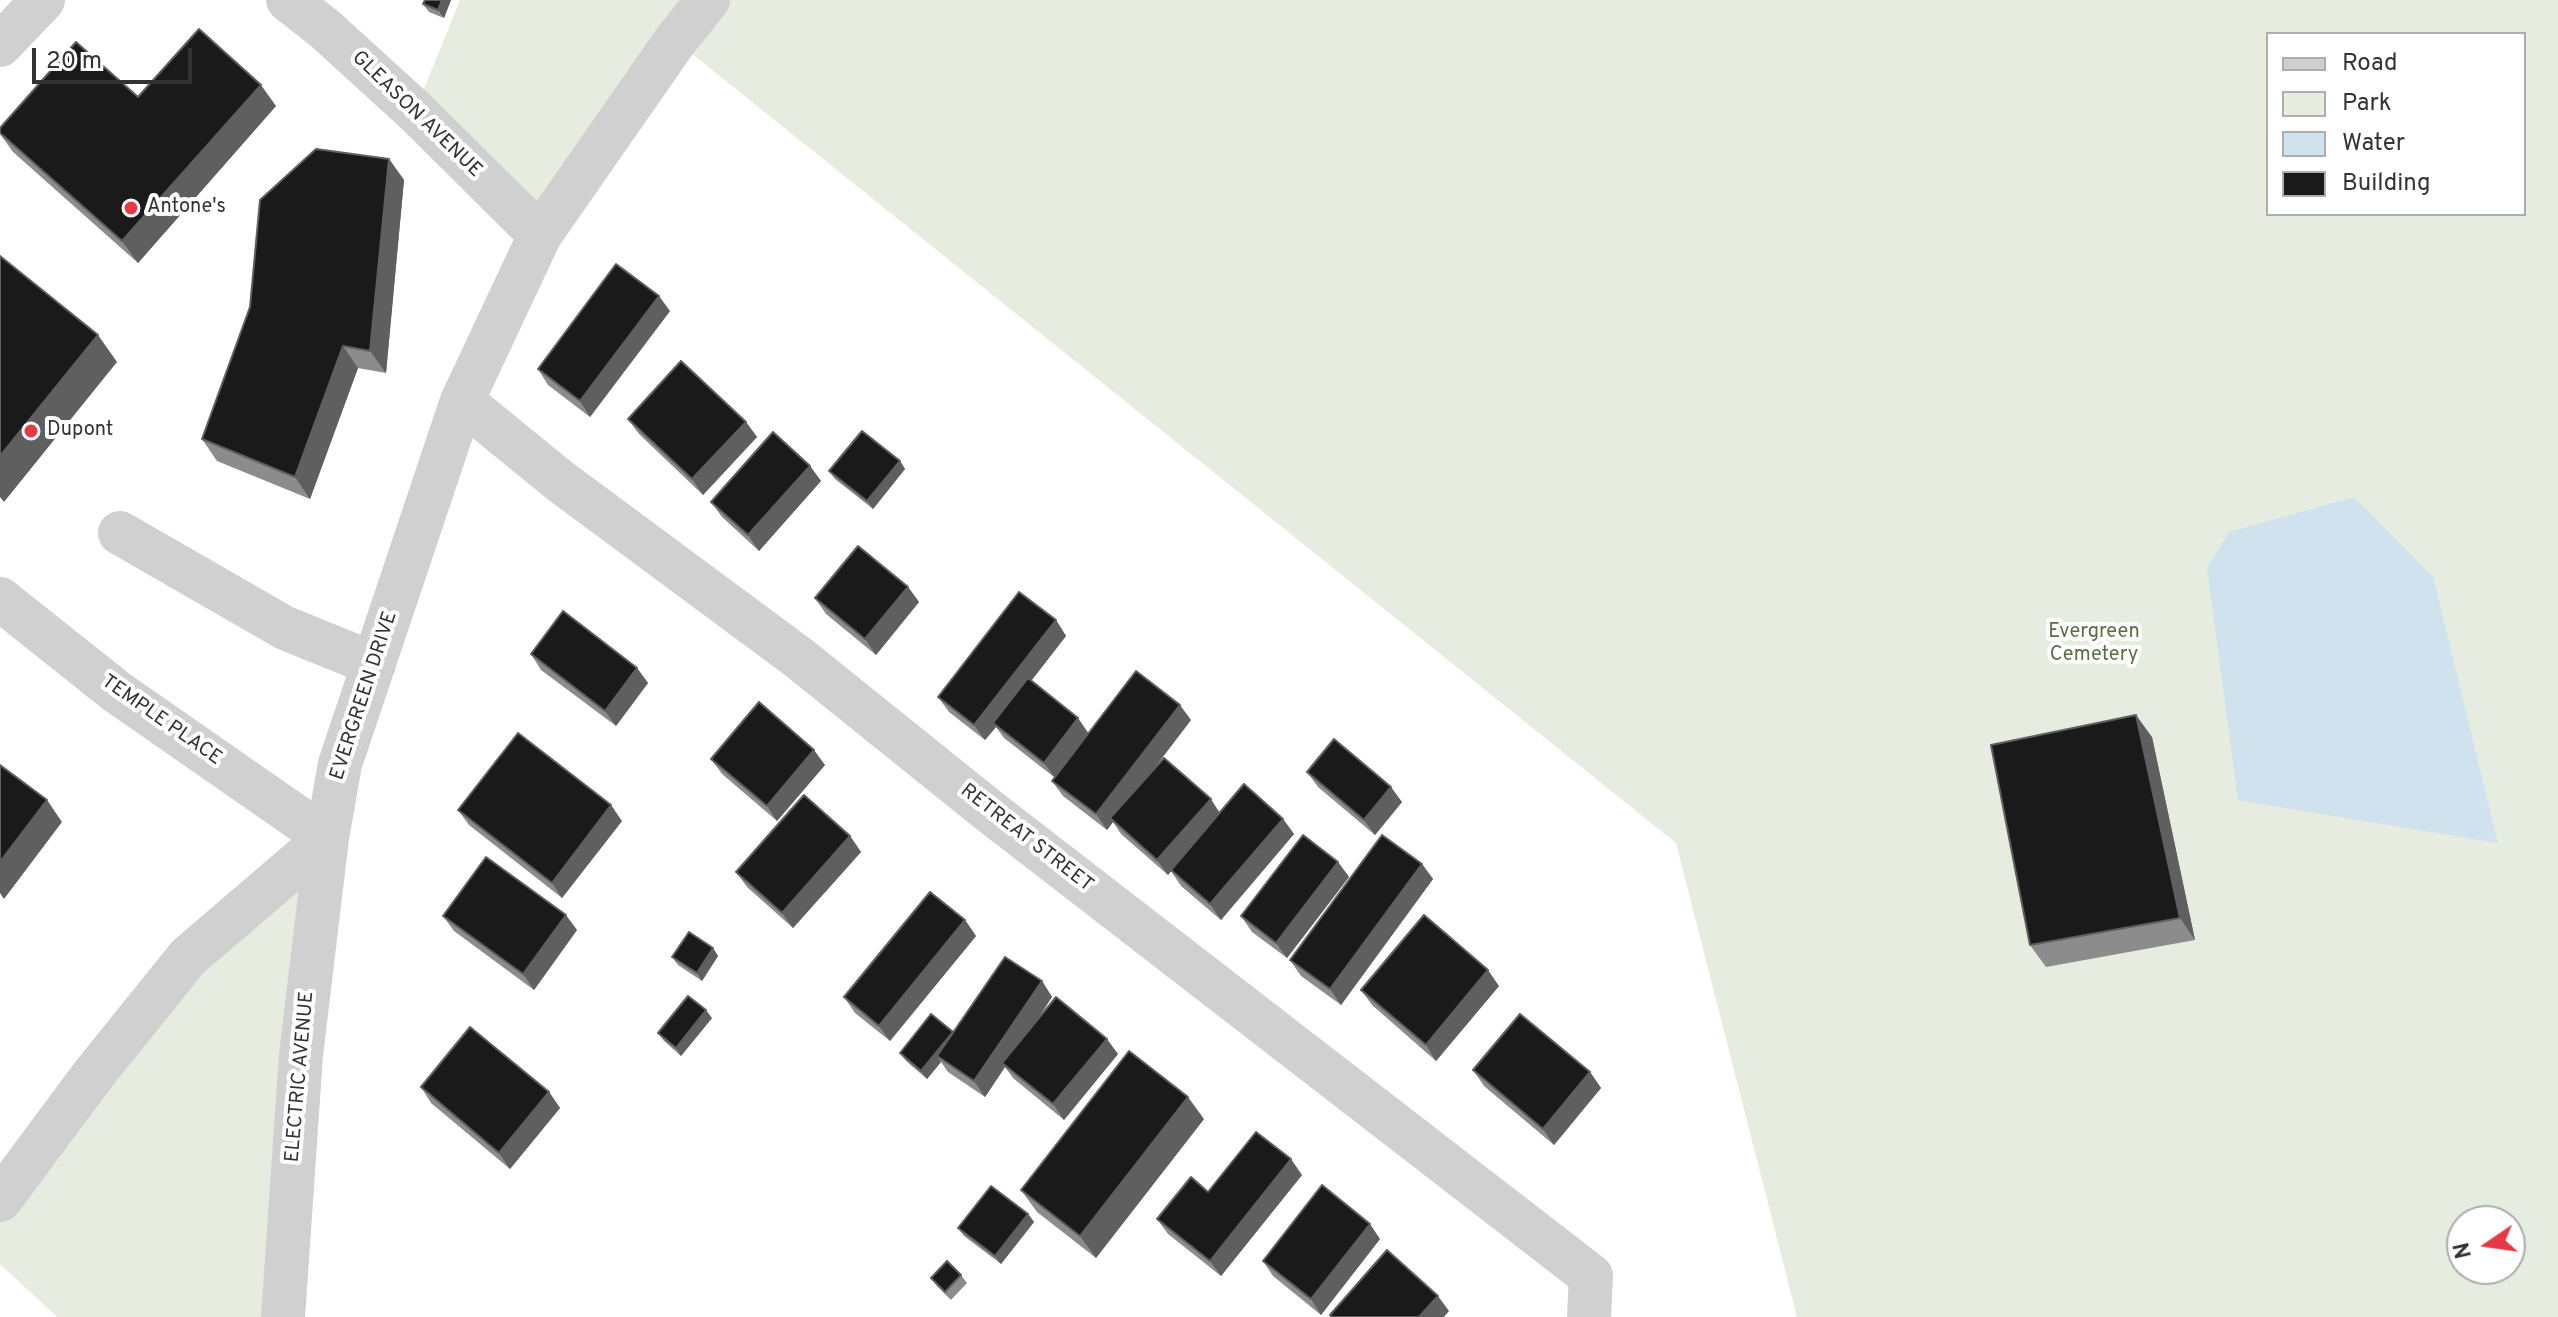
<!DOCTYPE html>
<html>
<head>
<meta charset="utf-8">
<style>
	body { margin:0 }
	#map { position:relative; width:2558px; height:1317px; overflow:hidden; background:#fff; font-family:Overpass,sans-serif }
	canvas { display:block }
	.legend { position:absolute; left:2266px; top:32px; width:260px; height:184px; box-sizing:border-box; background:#fff; border:2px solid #adadad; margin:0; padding:10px 14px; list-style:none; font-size:24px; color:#333 }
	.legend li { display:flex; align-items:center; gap:16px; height:40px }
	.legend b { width:40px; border:2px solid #adadad }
	.north { position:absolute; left:2446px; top:1205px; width:80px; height:80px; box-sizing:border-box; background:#fff; border:2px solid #adadad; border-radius:50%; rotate:257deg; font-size:22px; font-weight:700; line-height:32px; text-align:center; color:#333 }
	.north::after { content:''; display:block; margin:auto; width:28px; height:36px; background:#e63946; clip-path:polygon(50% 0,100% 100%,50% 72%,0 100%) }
	.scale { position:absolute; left:32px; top:48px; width:160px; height:36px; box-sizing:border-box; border:4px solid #333; border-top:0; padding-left:10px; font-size:24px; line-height:28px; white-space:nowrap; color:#333; -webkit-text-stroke:6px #fff; paint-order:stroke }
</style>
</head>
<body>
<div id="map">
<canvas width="2558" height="1317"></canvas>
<ul class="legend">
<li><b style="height:10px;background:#d0d0d0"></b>Road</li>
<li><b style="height:22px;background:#e6ecdf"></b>Park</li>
<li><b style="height:22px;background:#cfe2ee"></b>Water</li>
<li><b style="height:22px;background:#1a1a1a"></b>Building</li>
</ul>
<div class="north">N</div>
<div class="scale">20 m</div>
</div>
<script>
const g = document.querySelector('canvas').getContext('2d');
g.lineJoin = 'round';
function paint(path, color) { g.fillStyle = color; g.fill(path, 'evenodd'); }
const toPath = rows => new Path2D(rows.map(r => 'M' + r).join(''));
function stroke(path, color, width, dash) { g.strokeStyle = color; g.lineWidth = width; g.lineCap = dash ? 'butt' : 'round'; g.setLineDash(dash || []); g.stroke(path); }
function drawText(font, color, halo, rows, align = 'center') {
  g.font = font + ' Overpass,sans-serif'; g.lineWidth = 8; g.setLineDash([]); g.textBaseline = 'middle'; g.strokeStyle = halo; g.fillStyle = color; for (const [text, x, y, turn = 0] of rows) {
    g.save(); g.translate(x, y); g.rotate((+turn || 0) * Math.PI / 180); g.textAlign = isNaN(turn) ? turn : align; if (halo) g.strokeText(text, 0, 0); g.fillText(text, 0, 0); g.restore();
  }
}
paint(toPath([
	[460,0,2558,0,2558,1317,1797,1317,1676,843,676,41,540,235,415,111],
	[2268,34,2524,34,2524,214,2268,214],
	[2462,1221,2510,1221,2510,1269,2462,1269],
	[327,838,283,1317,57,1317,0,1264,0,1200,93,1075]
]), '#e6ecdf');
paint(toPath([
	[2354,497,2433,577,2498,843,2238,800,2207,568,2229,532]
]), '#cfe2ee');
stroke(toPath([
	[288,0,325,29,415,111,540,235],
	[0,45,43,0],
	[462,401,560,481,799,658,988,810,1591,1276,1589,1317],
	[120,533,285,628,374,664],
	[0,599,117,692,327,838],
	[0,1200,93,1075,188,957,327,838],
	[283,1317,301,1055,327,838,340,764,462,401,540,235,675,41,708,0]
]), '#d0d0d0', 44);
paint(toPath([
	[425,0,451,0,444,18,429,12,423,4],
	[138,97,276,106,138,263,13,152,0,134,0,128],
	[389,159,404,180,386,373,358,368,310,499,217,461,202,439],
	[670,311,590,417,548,385,538,369],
	[628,419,746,422,757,437,703,495,639,434],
	[900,461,905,469,873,509,835,479,829,471],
	[810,466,821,481,759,551,722,517,711,502],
	[908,587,919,602,876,655,826,614,815,598],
	[1056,620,1066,636,1031,681,1088,733,1191,720,1151,772,1220,812,1283,819,1294,834,1221,920,1181,886,1171,871,1168,875,1121,834,1113,822,1107,830,1063,796,1052,781,1054,777,1004,738,996,727,985,740,949,712,938,697],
	[531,654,637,668,648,683,616,726,541,670],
	[2152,737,2195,940,2046,967,2030,945],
	[711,759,825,765,777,821,722,774],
	[1307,772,1402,802,1375,835,1318,787],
	[458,810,622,821,562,898,469,825],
	[850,836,861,852,793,928,747,887,736,872],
	[1338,862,1349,877,1287,958,1252,932,1241,916],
	[1422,864,1433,879,1341,1005,1301,976,1290,960],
	[443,916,577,930,534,990,454,931],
	[965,920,976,936,890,1041,855,1013,844,997],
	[713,948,718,956,702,981,678,965,672,957],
	[1042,981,1052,997,1034,1025,1118,1054,1064,1120,1013,1078,1005,1067,985,1097,948,1072,941,1062,927,1079,906,1061,900,1053,954,1032],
	[1499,986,1436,1061,1372,1005,1361,990],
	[712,1018,681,1056,664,1041,658,1033],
	[1473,1070,1590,1072,1601,1088,1554,1145,1484,1086],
	[421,1087,549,1092,560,1108,510,1169,431,1103],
	[1204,1119,1096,1258,1037,1212,1021,1190],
	[1302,1175,1221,1276,1168,1234,1157,1219,1208,1192],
	[1028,1214,1034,1222,1001,1264,964,1236,958,1228],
	[1380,1239,1321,1315,1273,1276,1263,1261],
	[961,1275,967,1283,951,1300,937,1286,931,1278]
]), '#8c8c8c');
paint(toPath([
	[442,0,451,0,444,18,438,10],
	[261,85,276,106,138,263,122,241],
	[389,159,404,180,386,373,370,351],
	[659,296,670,311,590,417,580,401],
	[98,335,117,362,4,502,0,497,0,456],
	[343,346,358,368,310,499,295,477],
	[746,422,757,437,703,495,692,479],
	[900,461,905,469,873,509,867,501],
	[810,466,821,481,759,551,748,535],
	[908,587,919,602,876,655,865,639],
	[1056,620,1066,636,997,725,993,723,996,727,985,740,974,725],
	[637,668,648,683,616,726,605,711],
	[1180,705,1191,720,1114,821,1110,818,1113,822,1107,830,1096,814],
	[2136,715,2152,737,2195,940,2180,918],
	[1078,718,1089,734,1055,778,1044,763],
	[814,750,825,765,777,821,767,806],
	[1391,787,1402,802,1375,835,1364,820],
	[1211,799,1221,815,1168,875,1157,860],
	[47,800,62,822,4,899,0,893,0,862],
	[611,805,622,821,562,898,552,883],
	[1283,819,1294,834,1221,920,1210,904],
	[850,836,861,852,793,928,782,913],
	[1338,862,1349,877,1287,958,1276,943],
	[1422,864,1433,879,1341,1005,1330,989],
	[566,915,577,930,534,990,523,974],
	[965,920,976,936,890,1041,879,1026],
	[713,948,718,956,702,981,697,973],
	[1488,970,1499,986,1436,1061,1426,1045],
	[1042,981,1052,997,1006,1066,1002,1063,1005,1067,985,1097,974,1081],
	[706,1010,712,1018,681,1056,676,1048],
	[953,1032,937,1056,941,1062,927,1079,921,1071],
	[1107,1039,1118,1054,1064,1120,1053,1104],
	[1590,1072,1601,1088,1554,1145,1543,1129],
	[549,1092,560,1108,510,1169,499,1153],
	[1188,1097,1204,1119,1096,1258,1080,1236],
	[1291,1159,1302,1175,1221,1276,1210,1261],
	[1028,1214,1034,1222,1001,1264,995,1256],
	[1370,1224,1380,1239,1321,1315,1311,1299],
	[1438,1296,1449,1311,1444,1317,1419,1317]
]), '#5f5f5f');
const building = toPath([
	[425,0,442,0,438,10,423,4,425,0],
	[199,29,261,85,122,241,0,133,0,128,76,42,138,97,199,29],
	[316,149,389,159,370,351,343,346,295,477,202,439,250,307,260,200,316,149],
	[0,256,98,335,0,456,0,256],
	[616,264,659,296,580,401,538,369,616,264],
	[681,361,746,422,692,479,628,419,681,361],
	[862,431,900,461,867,501,829,471,862,431],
	[773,432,810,466,748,535,711,502,773,432],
	[858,546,908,587,865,639,815,598,858,546],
	[1019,592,1056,620,974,725,938,697,1019,592],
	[563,611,637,668,605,711,531,654,563,611],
	[1136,671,1180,705,1096,814,1052,781,1136,671],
	[1028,678,1078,718,1044,763,993,723,1028,678],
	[759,702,814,750,767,806,711,759,759,702],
	[2136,715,2180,918,2030,945,1991,745,2136,715],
	[518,733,611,805,552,883,458,810,518,733],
	[1334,739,1391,787,1364,820,1307,772,1334,739],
	[1164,758,1211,799,1157,860,1110,818,1164,758],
	[0,765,47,800,0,862,0,765],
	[1244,784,1283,819,1210,904,1171,870,1244,784],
	[804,795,850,836,782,913,736,872,804,795],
	[1303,835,1338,862,1276,943,1241,916,1303,835],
	[1382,835,1422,864,1330,989,1290,960,1382,835],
	[486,857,566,915,523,974,443,916,486,857],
	[930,892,965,920,879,1026,844,997,930,892],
	[1424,915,1488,970,1426,1045,1361,990,1424,915],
	[689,932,713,948,697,973,672,957,689,932],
	[1005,957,1042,981,974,1081,937,1056,1005,957],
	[688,996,706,1010,676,1048,658,1033,688,996],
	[1056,997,1107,1039,1053,1104,1002,1063,1056,997],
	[931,1014,953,1032,921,1071,900,1053,931,1014],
	[1520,1014,1590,1072,1543,1129,1473,1070,1520,1014],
	[470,1027,549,1092,499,1153,421,1087,470,1027],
	[1129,1051,1188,1097,1080,1236,1021,1190,1129,1051],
	[1256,1132,1291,1159,1210,1261,1157,1219,1191,1177,1208,1192,1256,1132],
	[1322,1185,1370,1224,1311,1299,1263,1261,1322,1185],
	[991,1186,1028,1214,995,1256,958,1228,991,1186],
	[1387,1250,1438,1296,1419,1317,1332,1317,1330,1315,1387,1250],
	[947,1261,961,1275,945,1292,931,1278,947,1261]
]);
paint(building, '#1a1a1a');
stroke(building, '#5f5f5f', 2);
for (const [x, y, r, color] of [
	[131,208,8,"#e63946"],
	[31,431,8,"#e63946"]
]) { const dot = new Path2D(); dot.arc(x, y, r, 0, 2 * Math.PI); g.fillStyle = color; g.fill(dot); stroke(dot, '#fff', 3); }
drawText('20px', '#333', '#fff', [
	["GLEASON AVENUE",416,115,44],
	["EVERGREEN DRIVE",365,696,-72],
	["TEMPLE PLACE",161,721,35],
	["RETREAT STREET",1026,839,38],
	["ELECTRIC AVENUE",301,1077,-85]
]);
drawText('20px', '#333', '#fff', [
	["Antone's",147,208],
	["Dupont",47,431]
], 'left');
drawText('20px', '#56703f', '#fff', [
	["Evergreen",2094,633],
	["Cemetery",2094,656]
]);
</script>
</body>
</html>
